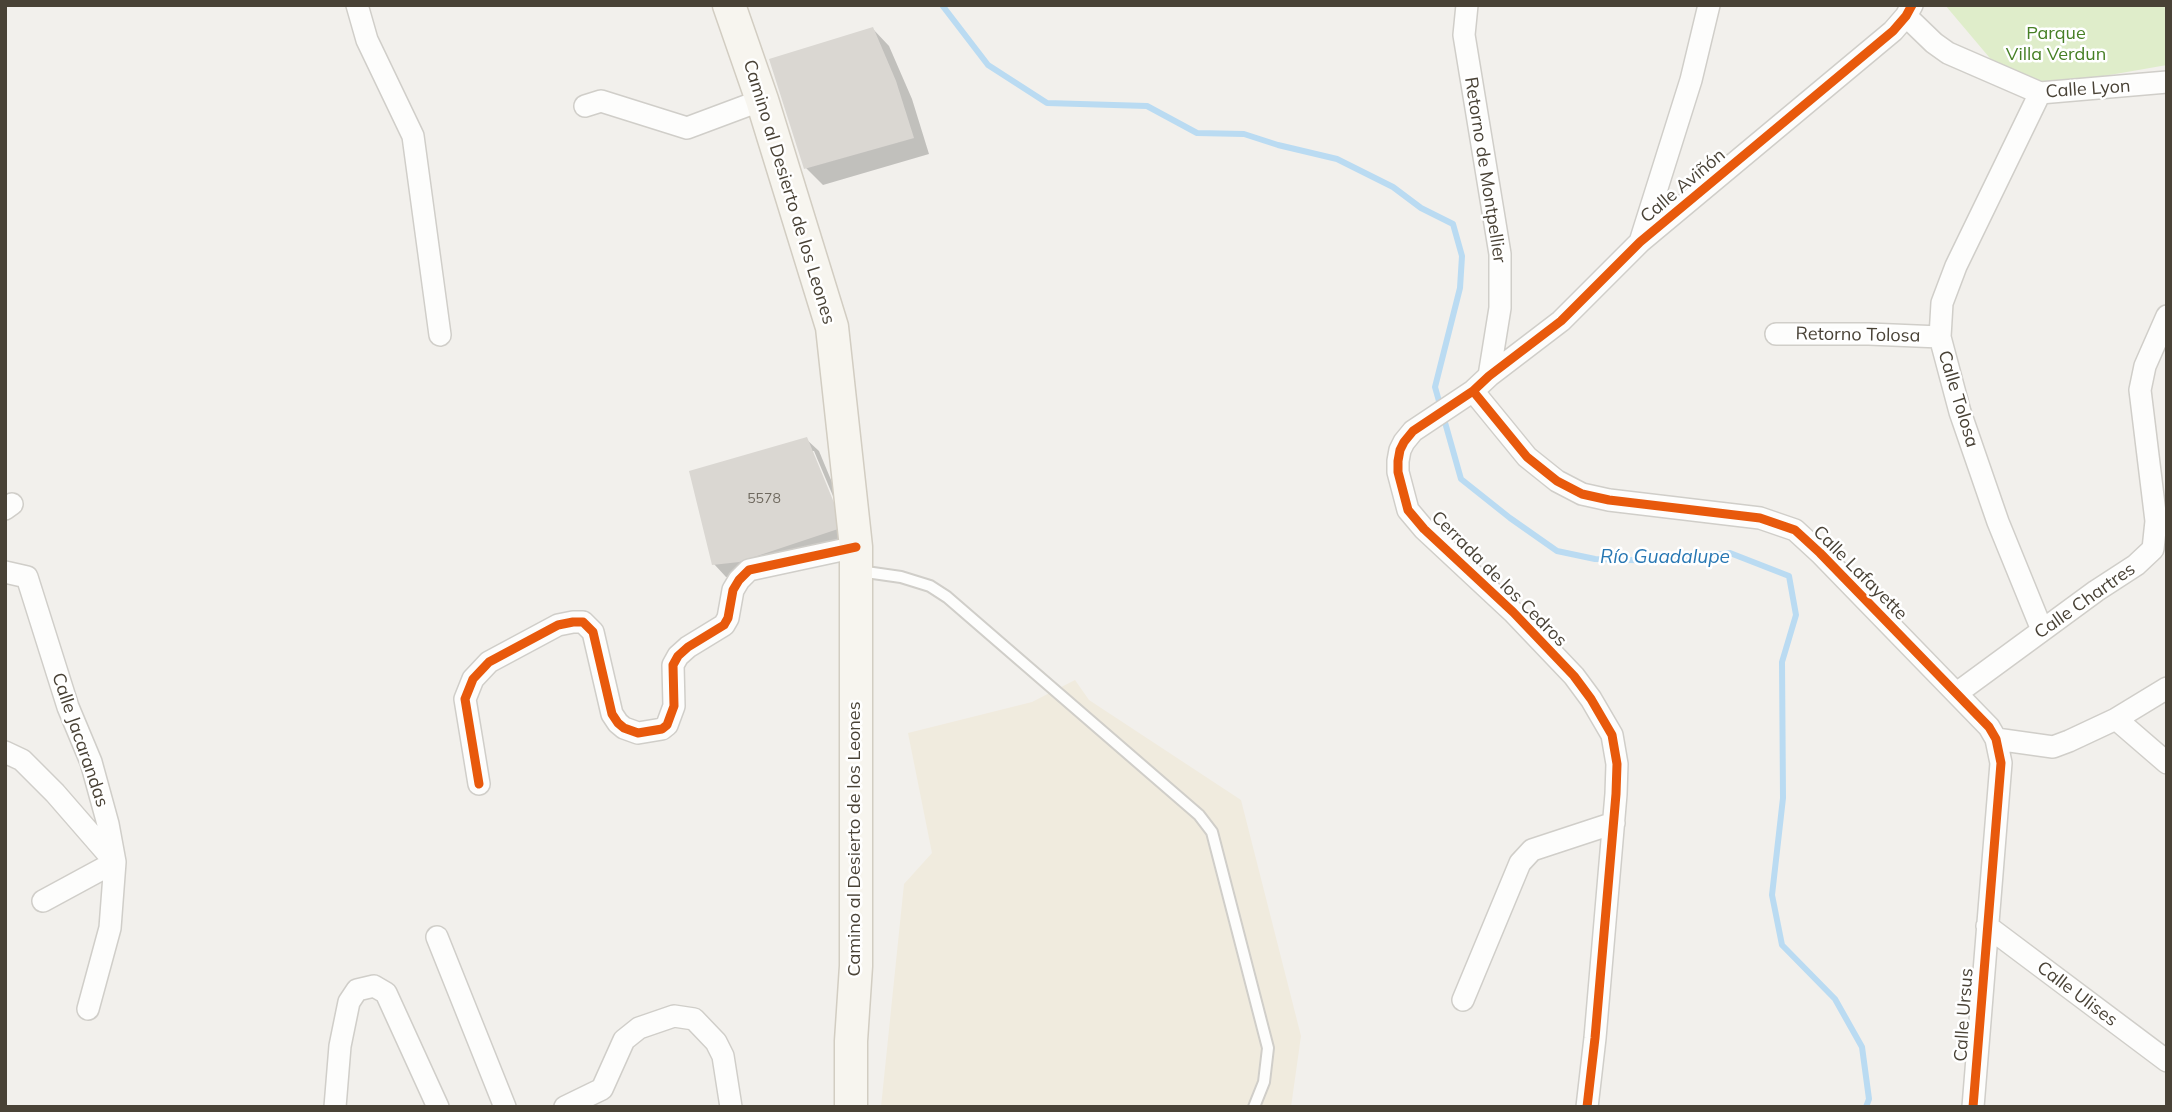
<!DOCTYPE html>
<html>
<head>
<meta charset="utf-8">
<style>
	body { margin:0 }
	#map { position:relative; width:2172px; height:1112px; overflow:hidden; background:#f2f0ec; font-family:Mulish,sans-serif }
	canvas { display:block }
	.frame { position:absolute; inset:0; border:7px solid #494236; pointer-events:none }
</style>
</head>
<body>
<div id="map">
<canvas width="2172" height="1112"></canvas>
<div class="frame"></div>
</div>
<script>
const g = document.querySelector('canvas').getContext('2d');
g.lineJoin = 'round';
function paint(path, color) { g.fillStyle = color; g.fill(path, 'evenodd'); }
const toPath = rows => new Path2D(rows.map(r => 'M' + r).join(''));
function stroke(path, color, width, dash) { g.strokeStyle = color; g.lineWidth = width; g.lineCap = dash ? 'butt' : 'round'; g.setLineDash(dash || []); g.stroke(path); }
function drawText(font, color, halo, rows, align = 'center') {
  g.font = font + ' Mulish,sans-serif'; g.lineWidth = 5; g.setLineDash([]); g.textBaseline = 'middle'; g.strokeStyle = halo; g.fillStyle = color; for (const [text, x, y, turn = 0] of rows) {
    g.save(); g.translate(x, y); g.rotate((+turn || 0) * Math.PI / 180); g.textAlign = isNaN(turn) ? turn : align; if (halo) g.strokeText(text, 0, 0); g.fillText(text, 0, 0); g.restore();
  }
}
paint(toPath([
	[1075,680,1089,700,1241,800,1301,1036,1291,1107,881,1107,904,884,932,853,908,733,1032,702]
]), '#f0ebde');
paint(toPath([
	[1945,5,2167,5,2167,65,2058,84,2005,76]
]), '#dfedca');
paint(toPath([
	[873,29,889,46,912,99,929,154,823,185,806,168],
	[806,439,819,451,856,540,752,574,726,577,714,564],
	[810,451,814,451,849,534,846,536]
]), '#0003');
stroke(toPath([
	[942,5,988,65,1047,103,1147,106,1197,133,1244,134,1278,145,1337,159,1393,187,1421,208,1453,224,1462,256,1460,288,1435,387,1461,479,1510,518,1557,551,1595,559,1666,561,1730,553,1789,576,1796,615,1782,662,1783,798,1772,895,1782,945,1835,999,1862,1047,1869,1099,1866,1107]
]), '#badbf2', 6);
paint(toPath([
	[873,27,896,81,914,138,804,169,769,59],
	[807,437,844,527,739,562,712,565,689,471]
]), '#dad7d2');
const lane = toPath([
	[859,571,901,577,930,586,947,597,1199,815,1212,832,1268,1048,1264,1082,1254,1107]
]);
const street = toPath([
	[357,5,367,40,413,136,440,335],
	[1467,5,1464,35,1500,254,1500,308,1489,376],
	[1906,16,1934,43,1948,53,2040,93,2167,82],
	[2040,93,1956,266,1942,303,1940,337,1960,412,1998,522,2042,630],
	[585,106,601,101,687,128,762,100],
	[1640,242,1691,80,1709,5],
	[1776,334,1869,334,1940,337],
	[1473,391,1527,457,1557,481,1582,494,1609,500,1760,518,1795,530,1820,553,1989,727,1996,739,2001,763,1973,1107],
	[5,509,12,504],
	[5,572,27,577,68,707,91,762,108,824,115,862,110,928,88,1009],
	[1957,693,2096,591,2136,565,2153,549,2156,521,2140,390,2145,366,2167,316],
	[2116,719,2167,763],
	[1996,739,2053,747,2069,741,2116,719,2167,688],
	[5,752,22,760,55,793,115,862,43,901],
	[479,784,465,699,473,679,489,662,558,625,573,622,583,622,593,632,612,714,618,723,624,728,638,733,662,729,667,725,674,706,673,665,678,656,688,647,724,625,728,618,733,590,739,580,749,570,856,547],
	[1987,926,2167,1061],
	[437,937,505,1107],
	[1463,1000,1520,863,1532,850,1614,823],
	[335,1107,340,1046,349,1002,357,990,374,986,386,993,438,1107],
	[565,1107,602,1089,624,1040,639,1028,674,1016,694,1019,716,1042,723,1056,731,1107],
	[1587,1107,1595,1038,1616,794,1617,764,1612,735,1591,699,1574,676,1513,612,1424,529,1408,510,1398,472,1398,461,1400,450,1404,442,1413,431,1473,391,1489,376,1561,321,1640,242,1893,31,1906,16,1912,5]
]);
const secondary = toPath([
	[729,5,762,100,832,327,856,547,856,966,851,1041,851,1107]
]);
stroke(lane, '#d0cec9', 14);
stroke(street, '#d0cec9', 24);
stroke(secondary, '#d2cdc2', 35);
stroke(lane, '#fdfdfc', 10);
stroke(street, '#fdfdfc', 21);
stroke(secondary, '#f7f5ef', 32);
stroke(toPath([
	[1473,391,1527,457,1557,481,1582,494,1609,500,1760,518,1795,530,1820,553,1989,727,1996,739,2001,763,1973,1107],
	[479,784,465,699,473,679,489,662,558,625,573,622,583,622,593,632,612,714,618,723,624,728,638,733,662,729,667,725,674,706,673,665,678,656,688,647,724,625,728,618,733,590,739,580,749,570,856,547],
	[1587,1107,1595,1038,1616,794,1617,764,1612,735,1591,699,1574,676,1513,612,1424,529,1408,510,1398,472,1398,461,1400,450,1404,442,1413,431,1473,391,1489,376,1561,321,1640,242,1893,31,1906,16,1912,5]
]), '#e8590c', 9);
drawText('14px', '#6f695f', null, [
	["5578",764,499]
]);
drawText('18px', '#467f25', '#fff', [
	["Parque",2056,34],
	["Villa Verdun",2056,55]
]);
drawText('18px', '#494236', '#fff', [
	["Calle Lyon",2088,89,-4],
	["Retorno de Montpellier",1485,170,81],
	["Calle Aviñón",1683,186,-40],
	["Camino al Desierto de los Leones",789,192,73],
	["Retorno Tolosa",1858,335,1],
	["Calle Tolosa",1958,399,73],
	["Calle Lafayette",1860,573,45],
	["Cerrada de los Cedros",1499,579,45],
	["Calle Chartres",2085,601,-35],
	["Calle Jacarandas",80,740,71],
	["Camino al Desierto de los Leones",855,839,-90],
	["Calle Ulises",2077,994,37],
	["Calle Ursus",1964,1015,-86]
]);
drawText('italic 19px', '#2777b3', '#fff', [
	["Río Guadalupe",1665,557]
]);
</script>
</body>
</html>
